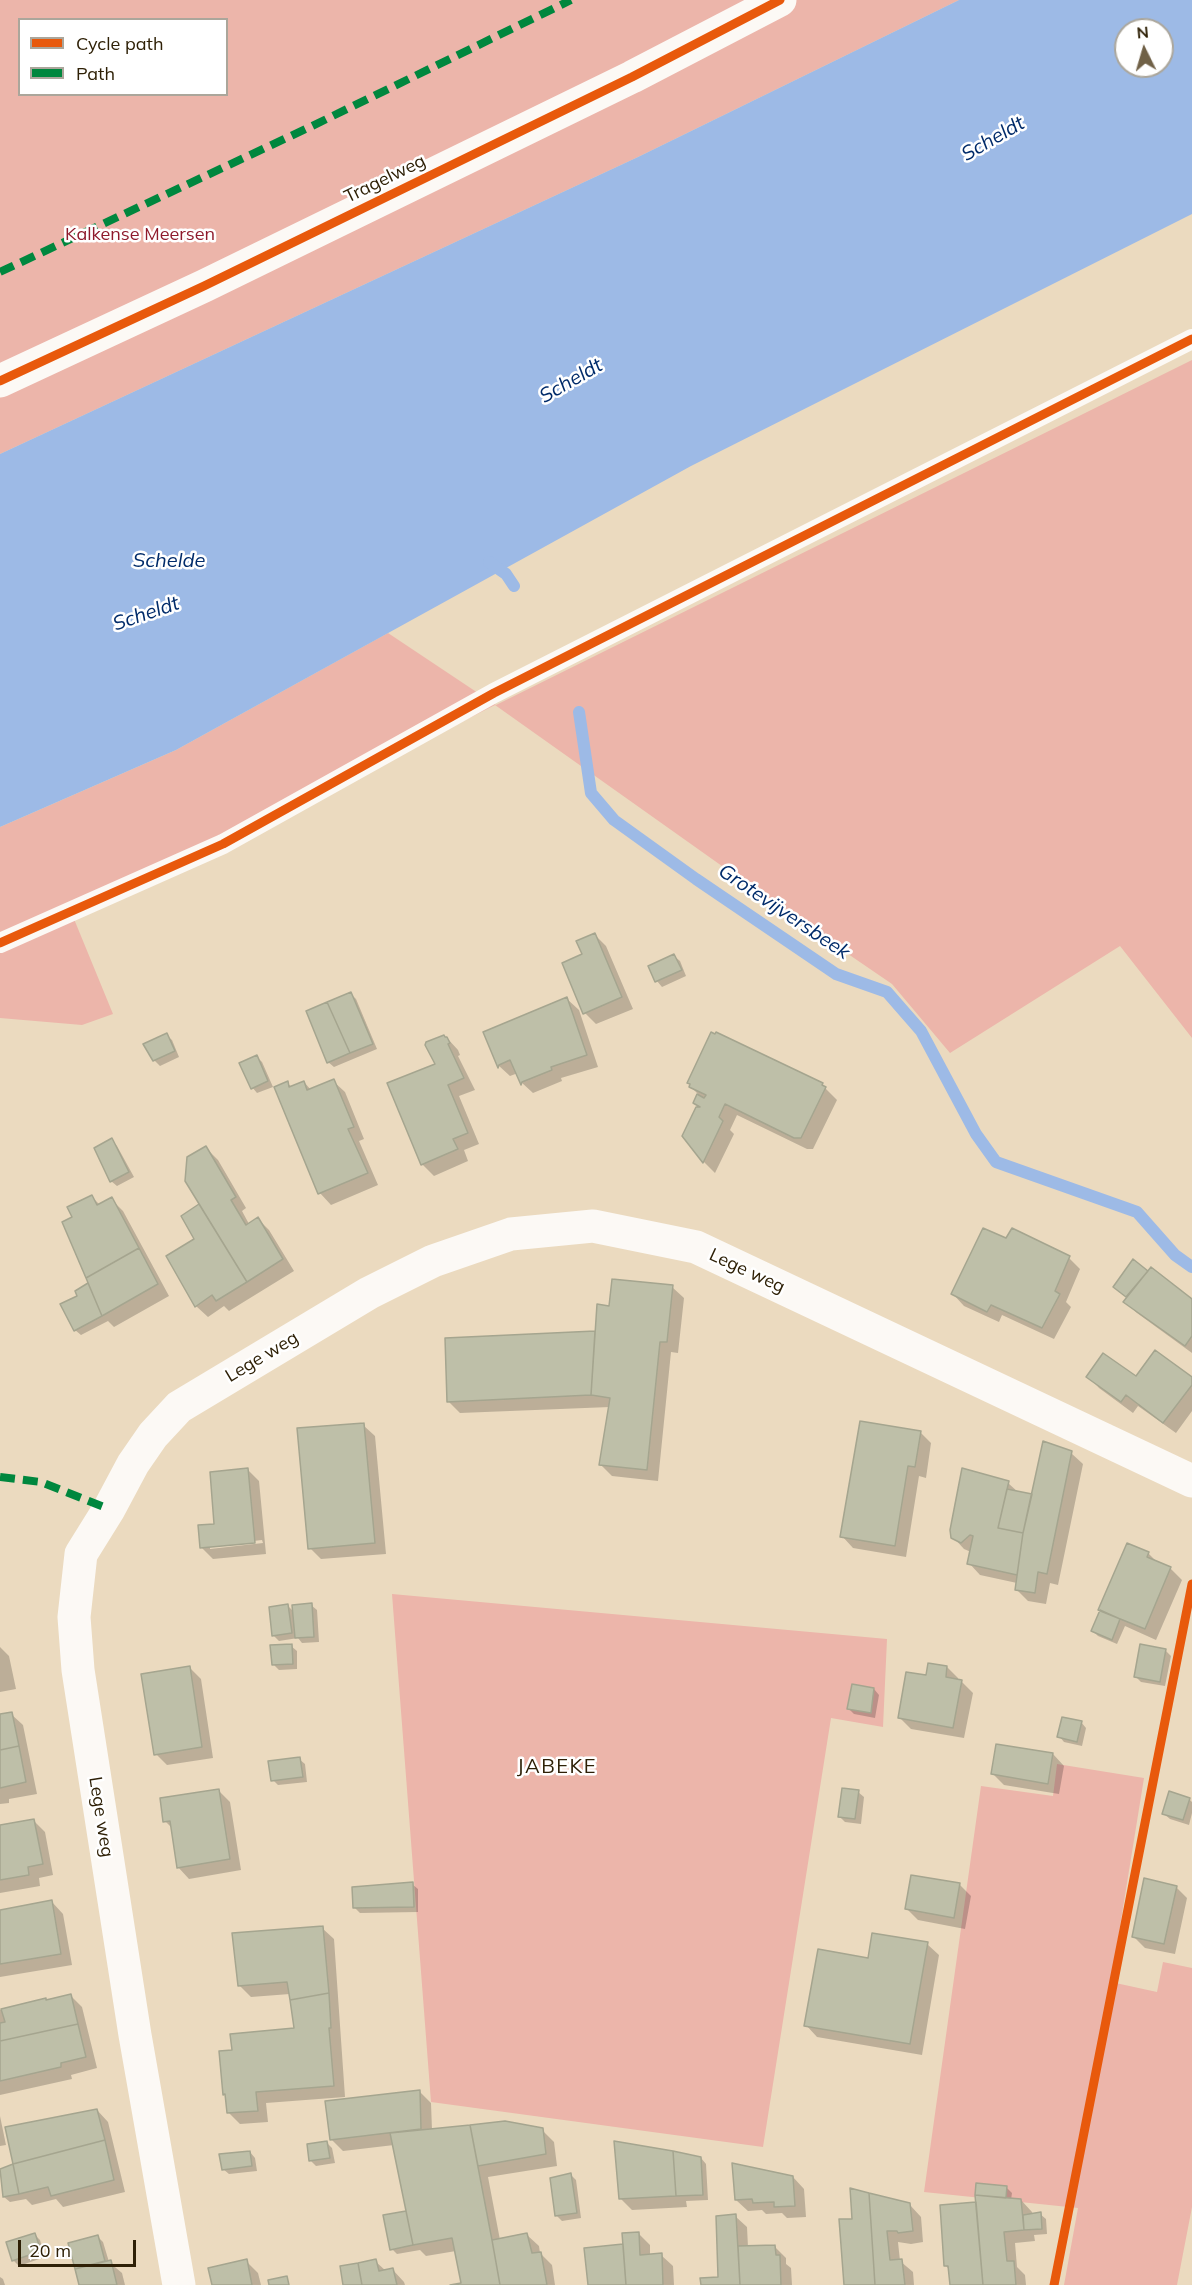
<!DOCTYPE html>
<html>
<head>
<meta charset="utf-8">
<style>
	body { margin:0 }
	#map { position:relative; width:1192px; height:2285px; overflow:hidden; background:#ebdabf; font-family:Mulish,sans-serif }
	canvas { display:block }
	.legend { position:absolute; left:18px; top:18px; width:210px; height:78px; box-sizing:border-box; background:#fff; border:2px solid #aba69b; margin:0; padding:8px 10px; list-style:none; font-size:18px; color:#2e2006 }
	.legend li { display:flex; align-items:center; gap:12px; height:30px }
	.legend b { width:30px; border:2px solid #aba69b }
	.north { position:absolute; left:1114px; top:18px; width:60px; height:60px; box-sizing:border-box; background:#fff; border:2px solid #aba69b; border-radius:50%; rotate:355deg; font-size:16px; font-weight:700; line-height:24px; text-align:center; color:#2e2006 }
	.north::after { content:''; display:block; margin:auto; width:21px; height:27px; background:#706147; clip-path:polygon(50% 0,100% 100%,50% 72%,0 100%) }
	.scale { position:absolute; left:18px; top:2240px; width:118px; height:27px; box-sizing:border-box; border:3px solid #2e2006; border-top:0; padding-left:8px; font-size:18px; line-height:21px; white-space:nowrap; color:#2e2006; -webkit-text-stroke:4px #fff; paint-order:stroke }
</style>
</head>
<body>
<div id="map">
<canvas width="1192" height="2285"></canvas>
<ul class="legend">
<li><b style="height:8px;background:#e8590c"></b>Cycle path</li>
<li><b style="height:8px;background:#00873e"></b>Path</li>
</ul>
<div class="north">N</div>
<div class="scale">20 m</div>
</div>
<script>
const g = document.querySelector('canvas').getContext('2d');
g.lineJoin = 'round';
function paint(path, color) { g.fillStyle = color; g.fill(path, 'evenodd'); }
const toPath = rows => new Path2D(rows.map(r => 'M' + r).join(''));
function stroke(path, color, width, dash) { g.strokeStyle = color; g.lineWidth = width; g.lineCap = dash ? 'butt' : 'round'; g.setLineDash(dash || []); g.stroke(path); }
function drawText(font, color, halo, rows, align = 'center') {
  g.font = font + ' Mulish,sans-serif'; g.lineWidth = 5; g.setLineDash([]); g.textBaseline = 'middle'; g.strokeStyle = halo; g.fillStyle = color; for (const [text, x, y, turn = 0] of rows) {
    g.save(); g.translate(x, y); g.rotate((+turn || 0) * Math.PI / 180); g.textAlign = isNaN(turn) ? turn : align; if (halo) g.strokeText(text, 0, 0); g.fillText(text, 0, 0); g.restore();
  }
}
paint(toPath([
	[0,0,959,0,638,157,0,454],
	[20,20,226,20,226,94,20,94],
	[1192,360,1192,1038,1120,946,950,1053,892,984,791,915,495,705,74,919,113,1014,82,1025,0,1018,0,827,176,750,388,633,496,705],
	[392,1594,887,1639,883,1727,831,1718,763,2147,431,2102],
	[1057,1764,1144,1778,1111,1982,1157,1992,1163,1962,1192,1968,1192,2207,1177,2285,1064,2285,1078,2208,924,2192,981,1786,1053,1796]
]), '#ecb5aa');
paint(toPath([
	[959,0,1192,0,1192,214,691,466,176,750,0,827,0,454,638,157],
	[1126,30,1162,30,1162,66,1126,66]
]), '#9dbae6');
paint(toPath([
	[595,935,606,946,633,1009,596,1024,585,1013,584,955],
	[674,956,680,961,686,976,662,987,657,981,650,967],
	[351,994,356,999,377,1049,334,1067,328,1062],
	[567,999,579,1010,598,1067,561,1078,562,1081,533,1093,521,1082,518,1073,510,1076,498,1065],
	[166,1035,172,1040,179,1057,160,1066,154,1060],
	[715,1036,820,1083,837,1100,813,1149,807,1149,737,1115,730,1130,734,1134,715,1173,704,1162,683,1136,700,1108,695,1103,699,1095,691,1087],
	[447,1038,458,1050,460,1055,458,1056,475,1090,459,1096,479,1144,464,1150,468,1161,434,1176,422,1164,437,1065],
	[257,1057,262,1062,273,1087,257,1093,252,1087],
	[333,1081,345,1092,364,1139,359,1141,378,1185,331,1205,320,1193,287,1083,292,1087,304,1082,311,1090],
	[112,1140,117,1146,134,1177,117,1186,111,1181],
	[206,1148,218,1160,246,1208,242,1211,249,1224,258,1219,269,1230,294,1271,229,1311,224,1306,208,1317,196,1306,196,1239,183,1217,201,1205],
	[92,1197,100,1205,111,1199,123,1211,169,1296,114,1327,108,1321,81,1335,75,1330,79,1297,87,1285,92,1289,74,1217],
	[1006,1239,1069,1258,1080,1269,1066,1302,1071,1307,1054,1339,1002,1315,999,1322,964,1306,953,1294],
	[1148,1273,1192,1301,1192,1353,1137,1313,1125,1302,1128,1298,1115,1287],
	[672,1287,684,1298,678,1353,671,1352,658,1481,612,1476,601,1465,610,1407,460,1413,449,1402,446,1339,597,1333,610,1308],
	[1088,1376,1192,1379,1192,1411,1176,1433,1138,1406,1133,1413,1099,1388],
	[363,1425,375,1436,386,1554,321,1559,310,1548],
	[920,1432,931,1443,926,1478,919,1476,906,1557,853,1548,842,1536],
	[1071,1453,1083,1464,1058,1585,1050,1583,1046,1604,1028,1601,1016,1589,1017,1583,980,1575,969,1563,971,1552,964,1549,953,1537,1008,1483,1018,1492,1031,1495],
	[248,1470,259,1481,266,1554,213,1559,201,1547],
	[262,1540,263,1543,210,1549,210,1546],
	[1148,1553,1158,1563,1170,1568,1182,1580,1156,1640,1125,1626,1117,1644,1098,1636,1093,1631],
	[311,1605,317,1610,319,1642,302,1643,298,1638,279,1641,273,1635,288,1606,294,1612],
	[291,1646,297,1651,297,1669,279,1670,273,1664],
	[0,1647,9,1656,16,1689,0,1692],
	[1165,1650,1171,1656,1165,1686,1141,1682,1135,1676],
	[947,1667,958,1678,958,1681,961,1681,973,1693,964,1738,911,1729,899,1717,928,1677],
	[190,1668,201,1679,213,1758,167,1765,156,1754],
	[874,1689,879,1695,875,1718,854,1714,848,1708],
	[11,1714,23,1725,37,1794,9,1799,9,1803,0,1804,0,1716],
	[1081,1722,1086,1728,1082,1746,1064,1742,1059,1736],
	[1053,1754,1064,1766,1059,1794,1004,1785,992,1773],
	[299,1759,305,1764,307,1782,278,1785,273,1780],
	[219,1791,230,1802,241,1870,189,1879,178,1867,172,1828,165,1821],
	[858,1792,864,1797,861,1824,845,1822,840,1817],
	[1189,1799,1192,1802,1192,1813,1189,1825,1170,1819,1164,1814],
	[34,1821,45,1832,53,1875,39,1878,40,1886,0,1893,0,1827],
	[412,1884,418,1889,418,1912,360,1913,355,1908],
	[959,1884,971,1896,965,1929,918,1920,907,1909],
	[1176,1887,1187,1898,1175,1954,1145,1948,1133,1936],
	[52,1902,63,1914,72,1965,0,1977,0,1911],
	[322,1928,334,1939,345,2097,266,2103,268,2122,240,2124,229,2113,227,2096,224,2094,233,2052,296,2030,290,1994,251,1997,239,1985],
	[927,1944,939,1955,922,2055,817,2037,806,2025],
	[71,1996,82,2007,97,2068,71,2075,72,2079,0,2095,0,2010],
	[419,2091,431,2103,432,2130,505,2123,542,2130,554,2142,557,2166,488,2177,500,2240,527,2235,539,2246,540,2253,552,2265,555,2285,458,2285,463,2284,456,2251,426,2256,420,2250,397,2254,392,2249,385,2216,408,2212,394,2145,343,2151,332,2140],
	[97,2110,108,2122,125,2192,63,2207,56,2199,32,2205,26,2199,10,2202,4,2197,0,2171,15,2164],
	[0,2116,6,2145,0,2146],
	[327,2143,332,2148,335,2163,316,2166,311,2161],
	[250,2152,255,2158,257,2171,229,2174,223,2169],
	[701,2158,706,2164,708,2200,686,2201,687,2207,632,2210,621,2199],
	[571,2175,576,2180,581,2218,562,2221,556,2215],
	[793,2177,804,2189,806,2217,787,2218,782,2213,766,2214,762,2210,748,2211,736,2200],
	[1006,2187,1012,2193,1011,2200,1021,2200,1032,2212,1033,2215,1040,2214,1046,2219,1047,2234,1034,2235,1035,2241,1015,2243,1017,2267,1025,2275,1026,2285,952,2285,950,2270,945,2265,977,2204],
	[910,2205,921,2217,923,2242,911,2244,898,2242,900,2261,913,2272,914,2285,846,2285,854,2220],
	[735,2216,747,2227,748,2247,774,2246,786,2258,786,2264,791,2268,792,2285,702,2285,720,2279],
	[638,2233,650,2245,650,2256,661,2255,673,2266,674,2285,589,2285,625,2245],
	[34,2234,40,2240,45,2257,19,2266,13,2260],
	[98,2237,103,2242,109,2262,122,2273,125,2285,80,2285,77,2268],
	[246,2261,258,2273,261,2285,214,2285],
	[375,2261,386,2271,393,2270,404,2282,405,2285,345,2285],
	[0,2277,3,2279,5,2285,0,2285]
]), '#0003');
stroke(toPath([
	[489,562,506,574,514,586],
	[579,712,591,793,614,820,696,879,836,974,887,992,921,1031,976,1134,996,1162,1137,1212,1175,1255,1192,1267]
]), '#9dbae6', 12);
const building = toPath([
	[595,933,622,997,583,1014,562,963,582,954,576,941,595,933],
	[674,954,682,970,655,982,648,966,674,954],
	[351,992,373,1044,350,1053,327,1002,351,992],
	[567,997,587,1055,551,1067,552,1070,522,1082,521,1085,510,1060,499,1065,498,1068,483,1032,567,997],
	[327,1002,350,1053,327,1063,306,1011,327,1002],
	[711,1032,715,1034,716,1032,823,1083,822,1085,826,1087,801,1138,794,1138,725,1104,719,1117,723,1121,703,1163,682,1136,696,1107,700,1107,693,1103,697,1094,704,1098,706,1095,689,1087,690,1084,687,1083,711,1032],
	[167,1033,175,1051,153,1061,143,1044,167,1033],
	[444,1035,445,1037,447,1037,450,1043,448,1044,464,1078,448,1085,468,1133,453,1139,458,1149,421,1165,387,1083,435,1064,425,1045,426,1042,444,1035],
	[257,1055,268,1081,251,1089,239,1063,257,1055],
	[334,1079,354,1127,348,1129,368,1173,318,1194,274,1087,288,1081,289,1087,304,1081,307,1090,334,1079],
	[112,1138,129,1172,110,1182,94,1148,112,1138],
	[206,1146,236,1197,231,1200,246,1225,258,1217,283,1259,247,1282,185,1181,187,1157,206,1146],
	[92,1195,97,1205,112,1197,139,1248,86,1278,62,1222,72,1217,67,1207,92,1195],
	[199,1204,247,1282,216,1301,212,1295,195,1307,166,1256,194,1239,181,1216,199,1204],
	[983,1228,1006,1238,1012,1228,1070,1256,1055,1291,1060,1294,1042,1328,991,1305,987,1312,951,1294,983,1228],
	[139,1248,158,1284,102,1316,86,1278,139,1248],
	[1133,1259,1148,1271,1126,1297,1113,1287,1133,1259],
	[1151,1267,1192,1299,1192,1336,1185,1346,1123,1302,1151,1267],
	[612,1279,673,1285,667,1342,660,1342,647,1470,599,1465,610,1398,591,1395,597,1304,609,1306,612,1279],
	[88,1283,102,1316,74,1331,60,1304,77,1296,75,1291,88,1283],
	[595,1331,591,1395,447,1402,445,1338,595,1331],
	[1155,1350,1192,1377,1192,1385,1163,1423,1126,1395,1121,1402,1086,1377,1103,1353,1136,1376,1155,1350],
	[860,1421,921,1431,915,1467,908,1466,895,1546,840,1537,860,1421],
	[364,1423,375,1543,308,1549,297,1428,364,1423],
	[1043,1441,1072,1451,1047,1574,1038,1572,1035,1593,1015,1590,1023,1533,1043,1441],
	[248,1468,255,1543,200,1548,198,1525,214,1524,210,1472,248,1468],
	[962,1468,1009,1481,998,1528,1023,1533,1017,1575,967,1564,973,1536,970,1535,961,1543,951,1538,950,1530,962,1468],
	[1007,1489,1032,1494,1023,1533,998,1528,1007,1489],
	[1127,1543,1149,1552,1147,1557,1171,1567,1145,1629,1098,1610,1127,1543],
	[312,1603,314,1637,295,1638,292,1605,312,1603],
	[288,1604,292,1633,272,1636,269,1607,288,1604],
	[1100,1610,1120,1619,1112,1640,1091,1631,1100,1610],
	[292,1644,293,1664,272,1665,270,1645,292,1644],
	[1140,1644,1166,1649,1160,1682,1134,1677,1140,1644],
	[928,1663,947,1666,946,1677,962,1680,953,1728,898,1718,906,1672,926,1675,928,1663],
	[190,1666,202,1747,154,1755,141,1674,190,1666],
	[852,1684,874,1688,871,1713,847,1709,852,1684],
	[12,1712,19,1746,0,1750,0,1714,12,1712],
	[1062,1717,1082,1721,1077,1742,1057,1737,1062,1717],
	[996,1744,1053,1753,1048,1784,991,1774,996,1744],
	[19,1746,26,1782,0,1788,0,1750,19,1746],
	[300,1757,303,1777,271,1781,268,1761,300,1757],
	[842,1788,859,1790,855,1819,838,1817,842,1788],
	[219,1789,230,1859,177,1868,170,1821,163,1822,160,1798,219,1789],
	[1169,1791,1190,1798,1183,1820,1162,1814,1169,1791],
	[34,1819,43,1864,28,1867,29,1875,0,1880,0,1825,34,1819],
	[911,1875,960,1883,954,1918,905,1909,911,1875],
	[1144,1878,1177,1886,1164,1944,1132,1937,1144,1878],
	[413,1882,414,1907,353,1908,352,1887,413,1882],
	[52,1900,61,1954,0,1964,0,1910,52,1900],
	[323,1926,329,1993,290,2000,287,1982,238,1986,232,1933,323,1926],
	[872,1933,928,1942,910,2044,804,2026,818,1949,868,1958,872,1933],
	[329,1993,331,2028,329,2028,334,2086,256,2092,258,2111,227,2113,225,2094,223,2095,219,2051,232,2050,230,2034,294,2028,290,2000,329,1993],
	[71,1994,78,2024,0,2041,0,2023,5,2022,1,2009,46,1998,46,2000,71,1994],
	[78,2024,86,2057,61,2063,61,2067,0,2081,0,2041,78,2024],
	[420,2090,421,2129,330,2140,325,2101,420,2090],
	[97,2109,105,2140,13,2164,5,2127,97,2109],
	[505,2121,543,2128,546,2154,478,2166,470,2125,505,2121],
	[470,2125,492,2240,500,2285,450,2285,461,2283,452,2238,413,2245,390,2133,470,2125],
	[105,2140,114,2180,51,2196,48,2187,19,2194,13,2164,105,2140],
	[327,2141,330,2158,309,2161,307,2144,327,2141],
	[614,2141,673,2151,676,2196,619,2199,614,2141],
	[250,2151,252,2166,222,2170,219,2154,250,2151],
	[673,2151,701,2157,703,2195,676,2196,673,2151],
	[732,2163,793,2176,795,2206,774,2207,774,2202,753,2203,752,2199,735,2200,732,2163],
	[13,2164,19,2194,3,2197,0,2169,13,2164],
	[571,2173,577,2213,555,2216,550,2178,571,2173],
	[976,2183,1007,2186,1006,2198,975,2195,976,2183],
	[850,2188,869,2193,875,2285,844,2285,839,2219,852,2219,850,2188],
	[869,2193,910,2203,913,2231,898,2233,897,2231,887,2231,890,2260,902,2259,905,2285,875,2285,869,2193],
	[975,2195,1021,2199,1024,2230,1004,2232,1007,2261,1014,2261,1016,2285,983,2285,975,2195],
	[976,2202,983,2285,950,2285,948,2266,944,2266,940,2205,976,2202],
	[406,2211,413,2245,390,2250,383,2215,406,2211],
	[1041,2212,1042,2229,1024,2230,1023,2215,1041,2212],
	[736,2214,740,2285,701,2285,700,2278,718,2277,716,2216,736,2214],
	[639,2232,640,2255,662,2253,663,2285,626,2285,622,2233,639,2232],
	[35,2233,41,2251,12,2261,6,2242,35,2233],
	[527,2233,532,2253,541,2252,547,2285,500,2285,492,2240,527,2233],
	[98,2235,105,2261,75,2269,68,2243,98,2235],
	[623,2244,626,2285,588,2285,584,2248,623,2244],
	[775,2245,776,2255,780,2255,781,2285,740,2285,738,2246,775,2245],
	[247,2259,252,2285,212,2285,208,2268,247,2259],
	[376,2259,379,2271,393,2268,397,2285,362,2285,358,2263,376,2259],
	[111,2260,117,2285,79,2285,75,2269,111,2260],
	[358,2263,362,2285,343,2285,340,2266,358,2263],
	[287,2276,289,2285,269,2285,268,2280,287,2276]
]);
paint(building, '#bebfa8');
stroke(building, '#a5a58f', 1.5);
stroke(toPath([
	[0,943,223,844,494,693,1192,339]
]), '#fcf9f5', 20);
stroke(toPath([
	[0,381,204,286,632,77,780,0],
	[179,2285,135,2035,78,1670,74,1617,81,1554,109,1509,133,1464,153,1435,179,1407,369,1293,433,1261,511,1234,593,1226,696,1247,1192,1481]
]), '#fcf9f5', 33);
stroke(toPath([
	[0,272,310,127,571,0],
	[0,1477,41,1482,109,1509]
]), '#00873e', 8, [15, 8]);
stroke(toPath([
	[0,381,204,286,632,77,780,0],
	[0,943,223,844,494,693,1192,339],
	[1054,2285,1192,1584]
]), '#e8590c', 9);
drawText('18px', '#2e2006', '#fff', [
	["Tragelweg",385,179,-26],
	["Lege weg",747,1271,25],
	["Lege weg",262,1357,-31],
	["Lege weg",101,1817,81]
]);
drawText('18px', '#8e1a2c', '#fff', [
	["Kalkense Meersen",140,235]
]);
drawText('italic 20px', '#002b6a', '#fff', [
	["Scheldt",993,139,-30],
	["Scheldt",571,381,-30],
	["Schelde",169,561],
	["Scheldt",146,614,-19],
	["Grotevijversbeek",784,912,34]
]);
g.letterSpacing = '1.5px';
drawText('20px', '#2e2006', '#fff', [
	["JABEKE",557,1767]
]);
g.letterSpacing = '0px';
</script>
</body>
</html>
